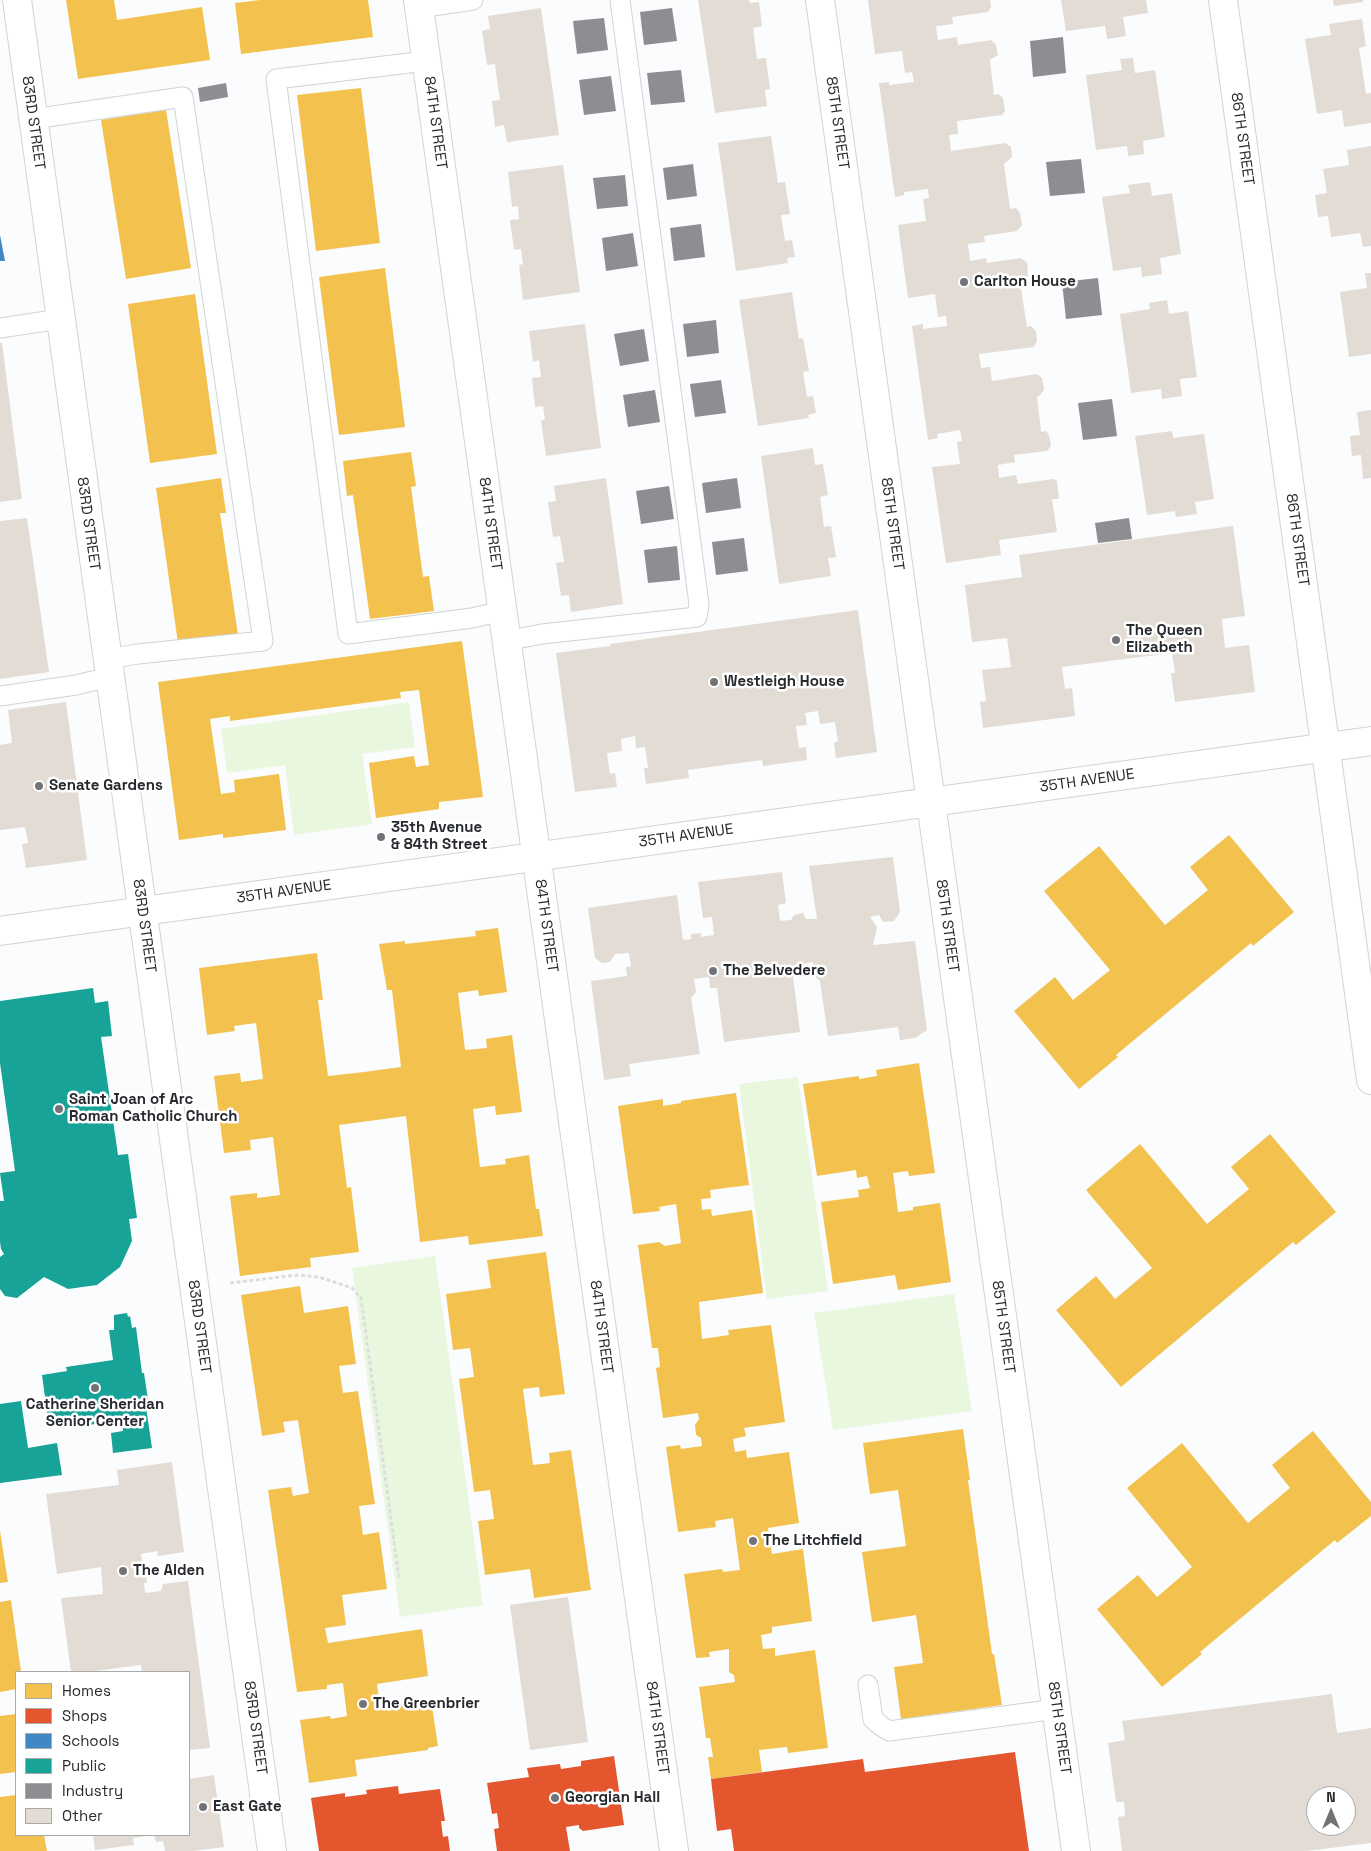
<!DOCTYPE html>
<html>
<head>
<meta charset="utf-8">
<style>
	body { margin:0 }
	#map { position:relative; width:1371px; height:1851px; overflow:hidden; background:#fbfcfd; font-family:"Space Grotesk",sans-serif }
	canvas { display:block }
	.legend { position:absolute; left:15px; top:1671px; width:175px; height:165px; box-sizing:border-box; background:#fff; border:1px solid #a8a9ab; margin:0; padding:6px 9px; list-style:none; font-size:15px; color:#26292d }
	.legend li { display:flex; align-items:center; gap:10px; height:25px }
	.legend b { width:25px; border:1px solid #a8a9ab }
	.north { position:absolute; left:1306px; top:1786px; width:50px; height:50px; box-sizing:border-box; background:#fff; border:1px solid #a8a9ab; border-radius:50%; rotate:0deg; font-size:14px; font-weight:700; line-height:20px; text-align:center; color:#26292d }
	.north::after { content:''; display:block; margin:auto; width:18px; height:22px; background:#717376; clip-path:polygon(50% 0,100% 100%,50% 72%,0 100%) }
</style>
</head>
<body>
<div id="map">
<canvas width="1371" height="1851"></canvas>
<ul class="legend">
<li><b style="height:14px;background:#f2c14e"></b>Homes</li>
<li><b style="height:14px;background:#e4572e"></b>Shops</li>
<li><b style="height:14px;background:#3f88c5"></b>Schools</li>
<li><b style="height:14px;background:#17a398"></b>Public</li>
<li><b style="height:14px;background:#8d8d92"></b>Industry</li>
<li><b style="height:14px;background:#e3dcd4"></b>Other</li>
</ul>
<div class="north">N</div>
</div>
<script>
const g = document.querySelector('canvas').getContext('2d');
g.lineJoin = 'round';
function paint(path, color) { g.fillStyle = color; g.fill(path, 'evenodd'); }
const toPath = rows => new Path2D(rows.map(r => 'M' + r).join(''));
function stroke(path, color, width, dash) { g.strokeStyle = color; g.lineWidth = width; g.lineCap = dash ? 'butt' : 'round'; g.setLineDash(dash || []); g.stroke(path); }
function drawText(font, color, halo, rows, align = 'center') {
  g.font = font + ' "Space Grotesk",sans-serif'; g.lineWidth = 5; g.setLineDash([]); g.textBaseline = 'middle'; g.strokeStyle = halo; g.fillStyle = color; for (const [text, x, y, turn = 0] of rows) {
    g.save(); g.translate(x, y); g.rotate((+turn || 0) * Math.PI / 180); g.textAlign = isNaN(turn) ? turn : align; if (halo) g.strokeText(text, 0, 0); g.fillText(text, 0, 0); g.restore();
  }
}
paint(toPath([
	[409,702,415,747,362,754,372,824,294,835,285,765,227,773,221,729],
	[798,1077,828,1291,767,1299,739,1084],
	[435,1256,483,1605,400,1617,352,1268],
	[954,1294,972,1411,833,1430,814,1313]
]), '#eaf7df');
paint(toPath([
	[66,0,114,0,117,20,202,7,210,60,78,79],
	[260,0,368,0,373,37,241,54,235,3],
	[361,88,380,243,316,251,297,95],
	[166,110,191,268,126,279,101,120],
	[385,268,405,427,339,435,319,277],
	[195,294,217,454,150,463,128,304],
	[411,452,416,486,411,487,423,577,429,576,434,611,370,619,353,495,347,496,343,461],
	[221,478,226,513,220,513,238,635,178,643,156,488],
	[462,641,483,797,439,802,439,809,376,818,369,763,414,756,416,767,429,765,419,690,400,692,401,698,230,721,230,716,210,719,221,794,235,792,234,780,279,774,286,830,223,838,223,834,179,840,158,682],
	[1229,835,1294,912,1253,946,1251,943,1116,1055,1118,1057,1079,1089,1014,1011,1055,977,1073,1000,1110,970,1044,891,1099,846,1165,925,1208,890,1190,867],
	[498,928,507,992,479,996,478,990,458,993,465,1050,487,1048,486,1039,512,1035,522,1112,496,1115,495,1106,473,1109,480,1167,506,1164,505,1159,529,1155,536,1209,539,1209,543,1236,469,1245,468,1236,420,1242,406,1116,339,1125,347,1188,351,1187,359,1252,310,1258,311,1267,240,1276,230,1196,257,1193,257,1198,280,1195,273,1137,250,1140,251,1150,224,1153,214,1076,240,1073,241,1082,263,1079,256,1023,234,1026,235,1031,207,1035,199,968,317,953,323,1000,318,1000,328,1076,364,1072,401,1067,392,990,387,990,379,944,405,941,405,944,476,936,475,931],
	[919,1063,935,1173,909,1176,908,1171,893,1173,898,1212,913,1210,913,1207,940,1203,951,1282,898,1290,895,1275,833,1284,821,1202,859,1197,858,1190,870,1188,867,1176,857,1178,856,1170,817,1176,803,1084,859,1076,859,1079,877,1076,876,1070],
	[736,1093,749,1185,710,1190,711,1198,701,1199,702,1210,711,1209,712,1216,752,1210,763,1293,699,1302,702,1339,729,1335,728,1330,771,1325,785,1422,744,1428,746,1436,733,1439,735,1452,746,1450,747,1458,789,1452,799,1523,768,1528,772,1554,803,1549,812,1621,772,1627,772,1633,761,1635,763,1649,775,1648,775,1656,815,1650,828,1748,788,1753,787,1747,759,1750,762,1772,711,1779,708,1757,713,1757,710,1738,706,1738,699,1687,735,1682,734,1675,729,1672,729,1649,709,1652,710,1657,696,1658,684,1574,722,1569,723,1572,740,1570,733,1518,715,1521,716,1527,678,1532,666,1447,680,1445,681,1449,702,1446,701,1438,696,1435,695,1425,699,1419,698,1413,663,1418,656,1368,660,1367,658,1348,652,1348,638,1245,659,1242,665,1246,681,1243,676,1204,659,1207,660,1211,633,1214,618,1106,663,1099,663,1106,681,1103,681,1101],
	[1270,1134,1336,1212,1296,1245,1293,1242,1121,1387,1056,1310,1096,1276,1115,1299,1152,1268,1086,1190,1140,1144,1207,1224,1249,1189,1231,1167],
	[546,1252,565,1394,540,1397,539,1387,523,1389,533,1465,550,1463,549,1453,571,1450,591,1590,534,1598,530,1569,485,1575,478,1521,494,1519,490,1490,474,1492,459,1379,474,1377,470,1348,453,1350,446,1294,491,1288,487,1260],
	[300,1286,304,1313,348,1306,356,1364,339,1366,343,1393,358,1391,375,1504,359,1506,363,1535,379,1532,387,1589,342,1595,346,1625,325,1628,328,1643,422,1629,428,1676,377,1684,380,1707,431,1700,438,1746,428,1748,428,1750,355,1760,357,1776,309,1783,300,1720,330,1716,331,1719,347,1716,343,1683,327,1685,327,1689,297,1692,268,1490,291,1487,293,1496,309,1493,298,1420,283,1422,285,1432,262,1436,241,1295],
	[963,1429,970,1480,968,1480,992,1654,994,1654,1002,1705,901,1719,894,1667,923,1663,916,1615,872,1622,862,1552,906,1546,898,1490,870,1494,863,1443],
	[1313,1431,1371,1502,1371,1516,1337,1543,1335,1540,1200,1652,1202,1654,1162,1687,1097,1609,1138,1575,1157,1597,1192,1567,1127,1488,1182,1443,1248,1523,1290,1488,1272,1465],
	[0,1531,8,1582,0,1583],
	[11,1600,21,1672,16,1672,16,1689,0,1692,0,1602],
	[16,1714,16,1772,0,1774,0,1716],
	[16,1795,16,1835,44,1835,47,1851,0,1851,0,1797]
]), '#f2c14e');
paint(toPath([
	[1015,1752,1029,1851,734,1851,731,1829,717,1831,711,1779,863,1759,865,1772],
	[614,1756,624,1825,583,1831,579,1828,579,1825,566,1827,570,1851,497,1851,494,1829,499,1828,497,1813,492,1814,487,1783,529,1777,527,1768,560,1764,561,1769,581,1766,581,1761],
	[398,1786,399,1794,440,1789,445,1821,441,1821,443,1837,448,1836,450,1851,319,1851,311,1798,345,1793,345,1797,367,1794,366,1790]
]), '#e4572e');
paint(toPath([
	[0,235,5,261,0,261]
]), '#3f88c5');
paint(toPath([
	[93,988,95,1003,108,1001,112,1036,101,1037,118,1155,128,1154,137,1218,129,1219,132,1241,120,1267,97,1285,68,1289,44,1277,17,1298,5,1296,0,1289,0,1257,4,1254,1,1249,0,1242,0,1201,4,1201,0,1173,15,1171,0,1063,0,1001],
	[127,1313,128,1317,130,1316,132,1328,136,1327,142,1373,144,1373,148,1400,145,1400,152,1448,113,1453,111,1433,123,1431,122,1420,75,1427,74,1423,49,1426,42,1375,67,1371,66,1367,113,1360,109,1330,114,1330,114,1315],
	[21,1401,28,1448,57,1443,62,1475,0,1483,0,1404]
]), '#17a398');
paint(toPath([
	[672,8,677,41,644,45,640,12],
	[604,18,608,50,577,54,573,21],
	[1063,37,1066,73,1033,77,1030,41],
	[681,70,685,102,651,105,647,73],
	[611,76,616,111,584,115,579,80],
	[226,83,228,97,200,102,198,88],
	[1081,159,1085,193,1050,196,1046,162],
	[693,164,697,196,667,200,663,168],
	[625,175,628,206,597,209,593,178],
	[701,224,705,257,674,261,670,228],
	[633,233,638,266,606,271,602,238],
	[1098,278,1102,315,1066,319,1062,282],
	[716,320,719,353,687,357,683,324],
	[644,329,649,361,620,366,614,334],
	[721,380,726,413,695,417,690,384],
	[655,390,660,422,628,427,623,395],
	[1112,399,1117,436,1083,440,1078,403],
	[737,478,741,508,706,513,702,483],
	[669,486,674,519,641,524,636,491],
	[1129,518,1132,539,1098,543,1095,523],
	[744,538,748,571,716,575,712,542],
	[677,546,680,580,648,583,644,550]
]), '#8d8d92');
paint(toPath([
	[698,0,749,0,750,3,759,2,762,26,753,28,757,59,766,58,770,89,765,90,767,106,715,113],
	[868,0,990,0,991,7,988,12,952,17,953,24,936,26,938,40,957,37,958,45,991,40,996,45,998,55,990,60,994,95,999,94,1003,98,1005,111,1002,115,957,121,958,134,949,135,951,151,1005,143,1011,147,1012,157,1004,164,1010,209,1016,208,1020,213,1022,225,1017,231,984,236,985,242,968,244,970,261,986,258,987,263,1021,258,1027,263,1028,276,1024,281,1020,282,1027,327,1031,326,1036,331,1037,341,1034,347,979,354,981,368,990,367,992,381,1037,374,1042,378,1044,390,1039,396,1037,396,1041,432,1046,431,1049,435,1051,446,1047,451,1014,455,1015,462,998,465,999,478,1016,475,1018,484,1053,479,1057,481,1059,499,1052,499,1057,532,999,540,1001,555,946,563,932,467,960,464,957,442,962,441,960,430,937,434,938,438,928,440,912,326,923,324,923,329,947,326,946,316,938,317,935,294,908,298,898,225,926,221,923,199,929,198,928,189,904,192,904,195,895,197,879,83,889,82,889,85,914,82,912,72,905,73,902,51,875,54],
	[1061,0,1146,0,1148,13,1123,17,1126,36,1107,39,1105,26,1066,31],
	[1333,0,1363,0,1363,2,1334,6],
	[541,8,559,135,507,142,504,125,495,127,492,101,500,100,497,80,495,64,487,65,482,31,490,29,488,16],
	[1362,19,1366,46,1359,48,1366,94,1371,93,1371,123,1344,127,1342,110,1317,114,1305,39,1331,35,1329,24],
	[1133,58,1135,73,1155,70,1165,137,1143,141,1144,154,1128,156,1127,146,1096,150,1086,75,1122,70,1120,59],
	[771,136,778,183,785,182,790,214,781,215,785,241,792,240,795,257,787,258,788,263,736,271,718,143],
	[1371,146,1371,246,1363,247,1360,233,1331,237,1328,216,1318,217,1315,195,1327,193,1323,169,1349,165,1347,150],
	[563,165,580,292,523,300,519,265,523,264,521,249,514,250,510,220,519,219,518,206,512,207,508,172],
	[1150,182,1152,196,1172,193,1181,254,1160,258,1162,274,1142,277,1141,267,1113,271,1102,197,1130,193,1128,185],
	[1365,273,1371,273,1371,354,1349,357,1340,292,1367,288],
	[792,292,799,339,803,338,809,371,803,372,807,397,813,396,816,413,808,415,809,418,758,426,739,300],
	[1167,300,1169,314,1188,311,1197,377,1180,379,1182,396,1162,399,1161,389,1131,393,1120,314,1150,309,1149,303],
	[585,324,601,448,546,456,541,420,545,420,543,406,535,407,532,378,541,377,539,360,533,362,529,331],
	[0,343,2,343,22,499,0,502],
	[1371,410,1371,478,1363,479,1361,455,1352,456,1350,436,1360,435,1357,412],
	[1172,431,1173,438,1204,434,1214,499,1195,502,1197,514,1176,517,1175,511,1147,515,1135,436],
	[813,448,815,465,823,464,828,495,820,497,824,527,831,526,836,557,828,558,831,576,779,584,761,456],
	[606,478,623,604,571,612,569,595,561,596,556,563,564,562,560,536,553,537,548,502,556,501,554,486],
	[27,518,49,672,0,679,0,521],
	[1233,526,1245,616,1222,619,1225,648,1249,645,1255,692,1175,702,1171,673,1175,673,1172,653,1062,667,1065,689,1072,688,1075,716,983,728,980,702,986,701,982,670,1011,667,1007,638,972,642,965,585,1022,577,1019,555],
	[858,610,877,752,836,758,834,743,838,741,835,722,820,724,818,711,805,713,807,725,796,726,799,748,806,747,807,760,763,766,762,760,688,770,689,778,646,784,644,768,648,768,645,747,636,748,635,736,621,739,622,751,607,753,610,774,615,773,617,787,575,792,556,653,610,646,610,644],
	[66,702,87,860,26,868,22,844,28,843,25,827,0,830,0,745,12,743,8,710],
	[893,857,900,912,894,921,883,922,879,915,870,917,877,927,873,945,915,941,927,1030,915,1038,900,1040,898,1027,828,1036,820,981,814,976,813,962,799,965,800,976,793,977,800,1032,724,1042,717,988,710,988,709,977,694,979,696,992,691,998,700,1054,629,1064,631,1076,604,1080,591,981,627,976,626,967,631,966,629,953,615,954,610,962,602,963,595,958,588,908,677,895,683,940,691,939,691,934,701,933,701,937,714,935,712,917,703,918,698,882,782,872,786,903,778,905,780,921,791,920,794,915,803,913,806,919,817,919,809,866],
	[172,1462,184,1552,158,1556,157,1551,141,1554,143,1565,145,1565,147,1583,144,1583,145,1593,161,1591,163,1584,188,1581,210,1748,189,1750,189,1672,142,1672,141,1665,88,1672,71,1672,61,1598,103,1594,101,1567,57,1574,46,1494,119,1485,117,1470],
	[568,1597,588,1742,530,1750,510,1605],
	[1332,1694,1337,1733,1371,1728,1371,1843,1306,1851,1122,1851,1118,1817,1125,1816,1124,1802,1116,1802,1108,1743,1125,1740,1122,1721],
	[1316,1796,1346,1796,1346,1826,1316,1826],
	[214,1775,224,1847,193,1851,165,1851,163,1841,156,1842,154,1835,189,1835,189,1779],
	[93,1835,147,1835,147,1836,133,1838,134,1845,95,1850]
]), '#e3dcd4');
const lane = toPath([
	[419,8,473,0],
	[426,61,276,79,348,634,472,618,502,611],
	[33,119,183,97,263,641,138,654,107,659],
	[0,328,60,319],
	[506,641,542,634,697,617,699,604,620,0],
	[0,696,76,685,109,677],
	[868,1685,873,1719,881,1726,889,1731,1057,1709]
]);
const street = toPath([
	[17,0,272,1851],
	[418,0,674,1851],
	[820,0,1076,1851],
	[1223,0,1371,1080],
	[0,931,1371,741]
]);
stroke(lane, '#d0d2d4', 21);
stroke(street, '#d0d2d4', 30);
stroke(toPath([
	[230,1283,297,1275,319,1277,352,1288,361,1298,399,1578]
]), '#dcdddd', 3, [4, 2.5]);
stroke(lane, '#feffff', 19);
stroke(street, '#feffff', 28);
for (const [x, y, r, color] of [
	[964,282,5,"#717376"],
	[1116,640,5,"#717376"],
	[714,682,5,"#717376"],
	[39,786,5,"#717376"],
	[381,837,5,"#717376"],
	[713,971,5,"#717376"],
	[59,1109,5,"#717376"],
	[95,1388,5,"#717376"],
	[753,1541,5,"#717376"],
	[123,1571,5,"#717376"],
	[363,1704,5,"#717376"],
	[555,1798,5,"#717376"],
	[203,1807,5,"#717376"]
]) { const dot = new Path2D(); dot.arc(x, y, r, 0, 2 * Math.PI); g.fillStyle = color; g.fill(dot); stroke(dot, '#fff', 2); }
drawText('15px', '#26292d', '#fff', [
	["83RD STREET",33,123,82],
	["84TH STREET",435,123,82],
	["85TH STREET",837,123,82],
	["86TH STREET",1242,139,82],
	["83RD STREET",88,524,82],
	["84TH STREET",490,524,82],
	["85TH STREET",892,524,82],
	["86TH STREET",1297,540,82],
	["35TH AVENUE",1087,781,-8],
	["35TH AVENUE",686,836,-8],
	["35TH AVENUE",284,892,-8],
	["83RD STREET",144,926,82],
	["84TH STREET",546,926,82],
	["85TH STREET",947,926,82],
	["83RD STREET",199,1327,82],
	["84TH STREET",601,1327,82],
	["85TH STREET",1003,1327,82],
	["83RD STREET",255,1728,82],
	["84TH STREET",657,1728,82],
	["85TH STREET",1059,1728,82]
]);
drawText('bold 15px', '#26292d', '#fff', [
	["Carlton House",974,282],
	["The Queen",1126,631],
	["Elizabeth",1126,648],
	["Westleigh House",724,682],
	["Senate Gardens",49,786],
	["35th Avenue",391,828],
	["& 84th Street",391,845],
	["The Belvedere",723,971],
	["Saint Joan of Arc",69,1100],
	["Roman Catholic Church",69,1117],
	["Catherine Sheridan",95,1405,"center"],
	["Senior Center",95,1422,"center"],
	["The Litchfield",763,1541],
	["The Alden",133,1571],
	["The Greenbrier",373,1704],
	["Georgian Hall",565,1798],
	["East Gate",213,1807]
], 'left');
</script>
</body>
</html>
